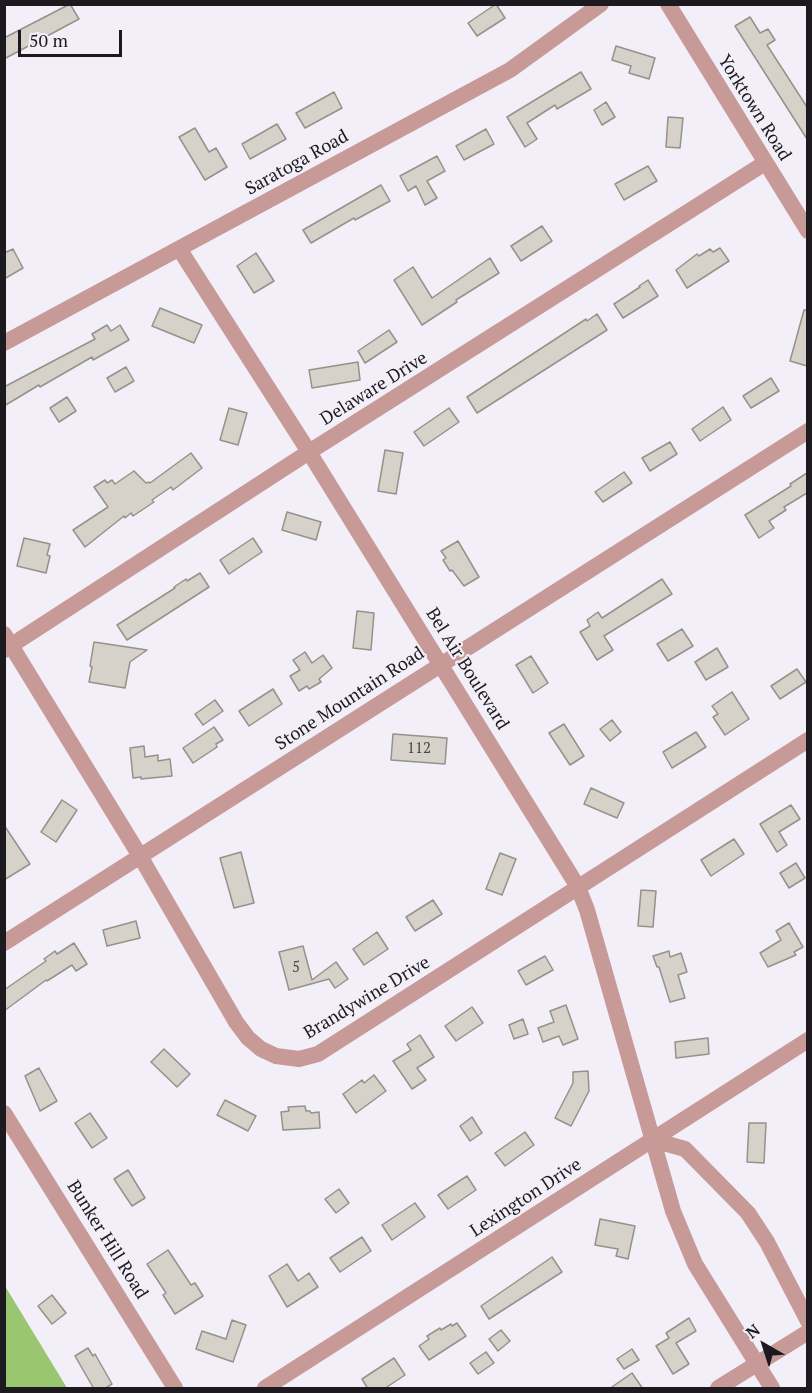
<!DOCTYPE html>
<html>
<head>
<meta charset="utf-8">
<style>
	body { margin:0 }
	#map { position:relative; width:812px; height:1393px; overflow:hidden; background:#f2eff8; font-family:"PT Serif",serif }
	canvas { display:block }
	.frame { position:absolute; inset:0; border:6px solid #1c1a1e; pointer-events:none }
	.north { position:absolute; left:734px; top:1315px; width:60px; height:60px; -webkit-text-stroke:4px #f2eff8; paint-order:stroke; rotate:321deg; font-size:16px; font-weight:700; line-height:24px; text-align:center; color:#1c1a1e }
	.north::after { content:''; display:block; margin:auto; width:21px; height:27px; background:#1c1a1e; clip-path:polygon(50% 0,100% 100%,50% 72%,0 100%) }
	.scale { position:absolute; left:18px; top:30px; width:104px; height:27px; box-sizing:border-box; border:3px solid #1c1a1e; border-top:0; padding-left:8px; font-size:18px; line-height:21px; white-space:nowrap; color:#1c1a1e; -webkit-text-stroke:4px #f2eff8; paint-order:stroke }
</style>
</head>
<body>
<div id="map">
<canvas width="812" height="1393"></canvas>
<div class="frame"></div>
<div class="north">N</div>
<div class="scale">50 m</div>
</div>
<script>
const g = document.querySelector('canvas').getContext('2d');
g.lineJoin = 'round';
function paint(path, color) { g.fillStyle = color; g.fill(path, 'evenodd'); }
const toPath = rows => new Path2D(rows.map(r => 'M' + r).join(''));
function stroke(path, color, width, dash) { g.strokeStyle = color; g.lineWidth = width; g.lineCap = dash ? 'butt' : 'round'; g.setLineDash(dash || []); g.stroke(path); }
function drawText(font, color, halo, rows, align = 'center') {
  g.font = font + ' "PT Serif",serif'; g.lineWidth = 4.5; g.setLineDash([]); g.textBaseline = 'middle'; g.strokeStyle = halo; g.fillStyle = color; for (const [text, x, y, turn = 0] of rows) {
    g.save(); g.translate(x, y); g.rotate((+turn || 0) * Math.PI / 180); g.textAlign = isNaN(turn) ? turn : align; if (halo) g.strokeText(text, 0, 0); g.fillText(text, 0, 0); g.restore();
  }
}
paint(toPath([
	[5,1286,67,1388,5,1388]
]), '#99c66f');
const building = toPath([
	[70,4,79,19,4,59,4,38,70,4],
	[496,4,505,18,477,36,468,23,496,4],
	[750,17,760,33,768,29,775,40,767,45,807,107,807,139,735,26,750,17],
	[616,46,655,58,649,79,629,73,631,66,612,60,616,46],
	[581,72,591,89,557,109,555,105,527,123,537,139,525,147,507,117,581,72],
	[334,92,342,108,305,128,296,113,334,92],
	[606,102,615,117,602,125,594,110,606,102],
	[668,117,683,118,680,148,666,147,668,117],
	[277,124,286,139,250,159,242,144,277,124],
	[195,128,209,152,216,148,227,167,205,180,179,137,195,128],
	[486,129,494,144,464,160,456,146,486,129],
	[437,156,445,171,427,181,437,198,425,205,416,186,408,191,400,176,437,156],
	[648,166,657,181,624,200,615,184,648,166],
	[381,185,390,201,355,220,354,218,311,243,303,230,381,185],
	[542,226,552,241,521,261,511,246,542,226],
	[720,248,729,261,687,288,676,270,697,254,699,256,710,249,713,252,720,248],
	[13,249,23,268,4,279,4,253,13,249],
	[256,253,274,281,254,293,237,266,256,253],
	[490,258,499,273,456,300,457,302,422,325,394,280,413,267,432,298,490,258],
	[648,280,658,296,623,318,614,304,640,287,639,286,648,280],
	[160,308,202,325,194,343,152,326,160,308],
	[804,310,807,310,807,366,790,361,804,310],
	[597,314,607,330,477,413,467,397,586,319,587,321,597,314],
	[107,325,111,331,120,325,129,340,93,360,92,357,40,387,39,385,4,406,4,387,95,339,92,334,107,325],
	[389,330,397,342,365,363,358,351,389,330],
	[358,362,360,380,312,388,309,370,358,362],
	[126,367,134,381,115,392,107,378,126,367],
	[771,378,779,391,751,408,743,396,771,378],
	[67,397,76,411,59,422,50,408,67,397],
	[723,407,731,420,700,441,692,429,723,407],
	[229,408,247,413,238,445,220,440,229,408],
	[449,408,459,422,424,446,414,432,449,408],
	[670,442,677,454,650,471,642,458,670,442],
	[385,450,403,453,396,494,378,491,385,450],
	[191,453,202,468,173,490,171,487,152,500,154,502,133,516,131,513,125,518,124,516,85,547,73,530,108,507,94,487,105,480,107,483,112,480,115,484,134,471,146,483,149,482,150,483,191,453],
	[624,472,632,483,603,502,595,492,624,472],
	[807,473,807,493,784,507,786,510,769,521,774,528,759,538,745,515,791,486,790,484,807,473],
	[287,512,321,522,316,540,282,530,287,512],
	[24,538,50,544,47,555,50,556,46,573,17,566,24,538],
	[253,538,262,552,229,574,220,560,253,538],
	[458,541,479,577,464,586,452,570,450,571,443,560,446,558,441,551,458,541],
	[200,573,209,587,127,640,117,625,175,588,174,587,186,579,187,581,200,573],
	[662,579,672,594,604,636,613,650,597,660,580,632,590,626,587,620,598,612,602,618,662,579],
	[357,611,374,613,371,650,353,648,357,611],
	[682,629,693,646,668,661,657,644,682,629],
	[94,642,147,650,130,662,125,688,89,682,92,667,90,666,94,642],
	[717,648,728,667,706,680,695,662,717,648],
	[305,652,312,663,323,655,332,668,319,679,321,682,309,689,307,686,299,691,290,676,300,670,293,660,305,652],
	[531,656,548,683,533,693,516,665,531,656],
	[797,669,806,682,780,699,771,686,797,669],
	[273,689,282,704,249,726,239,711,273,689],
	[732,692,749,719,725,735,713,717,718,714,712,706,732,692],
	[215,700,223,711,203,725,195,714,215,700],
	[612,720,621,732,610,741,600,729,612,720],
	[564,724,584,756,570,765,549,733,564,724],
	[214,727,223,740,216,744,217,747,193,763,183,748,214,727],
	[696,732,706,747,672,768,663,752,696,732],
	[393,734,447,738,445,764,391,760,393,734],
	[144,746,145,757,158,755,158,761,170,759,172,776,141,779,141,777,133,778,130,748,144,746],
	[591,788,624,803,617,818,584,804,591,788],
	[62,800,77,810,56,842,41,832,62,800],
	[791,805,800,819,779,832,787,845,777,852,760,824,791,805],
	[4,825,30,864,4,880,4,825],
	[734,839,744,854,711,876,701,860,734,839],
	[241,852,254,903,234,908,220,858,241,852],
	[500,853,516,859,502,895,486,889,500,853],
	[796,863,805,878,789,888,780,873,796,863],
	[641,890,656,891,653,927,638,926,641,890],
	[433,900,442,914,415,931,406,917,433,900],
	[136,921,140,938,107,946,103,930,136,921],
	[789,923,803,947,794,952,796,955,768,967,760,953,781,940,776,931,789,923],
	[377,932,388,949,364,965,353,949,377,932],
	[74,943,87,964,76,971,72,965,47,981,46,980,4,1011,4,990,46,961,44,959,55,951,57,954,74,943],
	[303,946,312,980,336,962,348,979,335,988,329,979,289,990,279,952,303,946],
	[669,951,670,957,681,953,687,972,678,975,685,998,670,1002,659,967,657,967,653,956,669,951],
	[545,956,553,970,526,985,518,971,545,956],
	[566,1005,578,1039,563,1045,559,1036,543,1042,538,1028,554,1022,550,1011,566,1005],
	[472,1007,483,1023,456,1041,445,1026,472,1007],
	[523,1019,528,1034,514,1039,509,1025,523,1019],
	[420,1035,434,1057,417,1068,426,1080,412,1089,393,1061,411,1050,407,1044,420,1035],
	[708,1038,709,1054,676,1058,675,1042,708,1038],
	[164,1049,190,1074,177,1087,151,1062,164,1049],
	[39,1068,57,1101,40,1111,25,1076,39,1068],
	[588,1071,589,1091,571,1126,555,1118,573,1083,573,1072,588,1071],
	[374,1075,386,1091,356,1113,343,1094,362,1080,364,1083,374,1075],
	[225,1100,256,1116,248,1131,217,1115,225,1100],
	[305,1106,306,1111,310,1111,311,1113,319,1112,320,1128,283,1130,281,1112,289,1111,288,1107,305,1106],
	[90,1113,107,1138,92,1148,75,1123,90,1113],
	[472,1117,482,1133,470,1141,460,1126,472,1117],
	[749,1123,766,1123,764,1163,747,1162,749,1123],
	[525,1132,534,1145,505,1166,495,1153,525,1132],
	[128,1170,145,1198,132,1206,114,1179,128,1170],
	[467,1176,476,1190,448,1209,438,1195,467,1176],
	[339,1189,349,1203,336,1213,325,1199,339,1189],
	[415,1203,425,1217,392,1240,382,1225,415,1203],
	[600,1219,635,1226,628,1259,616,1256,618,1249,595,1245,600,1219],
	[362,1237,371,1251,340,1272,330,1258,362,1237],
	[168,1250,191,1285,195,1283,203,1296,175,1314,163,1295,166,1293,147,1264,168,1250],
	[552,1257,562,1272,489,1319,481,1306,552,1257],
	[287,1264,298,1281,309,1273,318,1287,287,1307,269,1276,287,1264],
	[52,1295,66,1313,52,1324,38,1306,52,1295],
	[689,1318,696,1331,676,1343,689,1364,673,1374,656,1346,669,1338,666,1333,689,1318],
	[232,1320,246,1325,233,1362,196,1349,202,1331,226,1339,232,1320],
	[457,1323,466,1336,429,1360,419,1346,429,1339,427,1336,440,1328,441,1330,451,1324,452,1326,457,1323],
	[501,1330,510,1341,498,1351,489,1339,501,1330],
	[88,1348,93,1356,95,1354,112,1384,104,1389,94,1389,75,1356,88,1348],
	[632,1349,639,1360,624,1369,617,1359,632,1349],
	[486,1352,494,1363,478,1374,470,1363,486,1352],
	[394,1358,405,1375,384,1389,368,1389,362,1379,394,1358],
	[632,1373,643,1389,609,1389,632,1373]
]);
paint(building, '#d6d1c9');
stroke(building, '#96918a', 1.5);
stroke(toPath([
	[668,4,808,231],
	[180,250,309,452,578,887,587,910,673,1211,695,1264,772,1388],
	[4,343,510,70,601,4],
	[4,634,140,856,236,1022,248,1038,261,1049,276,1056,299,1059,318,1054,808,740],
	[4,650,309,452,765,163],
	[4,943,808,431],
	[4,1113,175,1388],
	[653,1140,685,1149,748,1213,767,1242,808,1321],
	[265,1388,808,1040],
	[718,1388,808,1332]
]), '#c79997', 16);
drawText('15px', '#4a4849', null, [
	["112",419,749],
	["5",296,968]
]);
drawText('18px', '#1c1a1e', '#f2eff8', [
	["Yorktown Road",754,108,58],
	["Saratoga Road",297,163,-29],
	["Delaware Drive",374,389,-32],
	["Bel Air Boulevard",467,669,58],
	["Stone Mountain Road",350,699,-33],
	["Brandywine Drive",367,998,-31],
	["Lexington Drive",526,1198,-33],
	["Bunker Hill Road",107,1240,58]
]);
</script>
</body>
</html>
